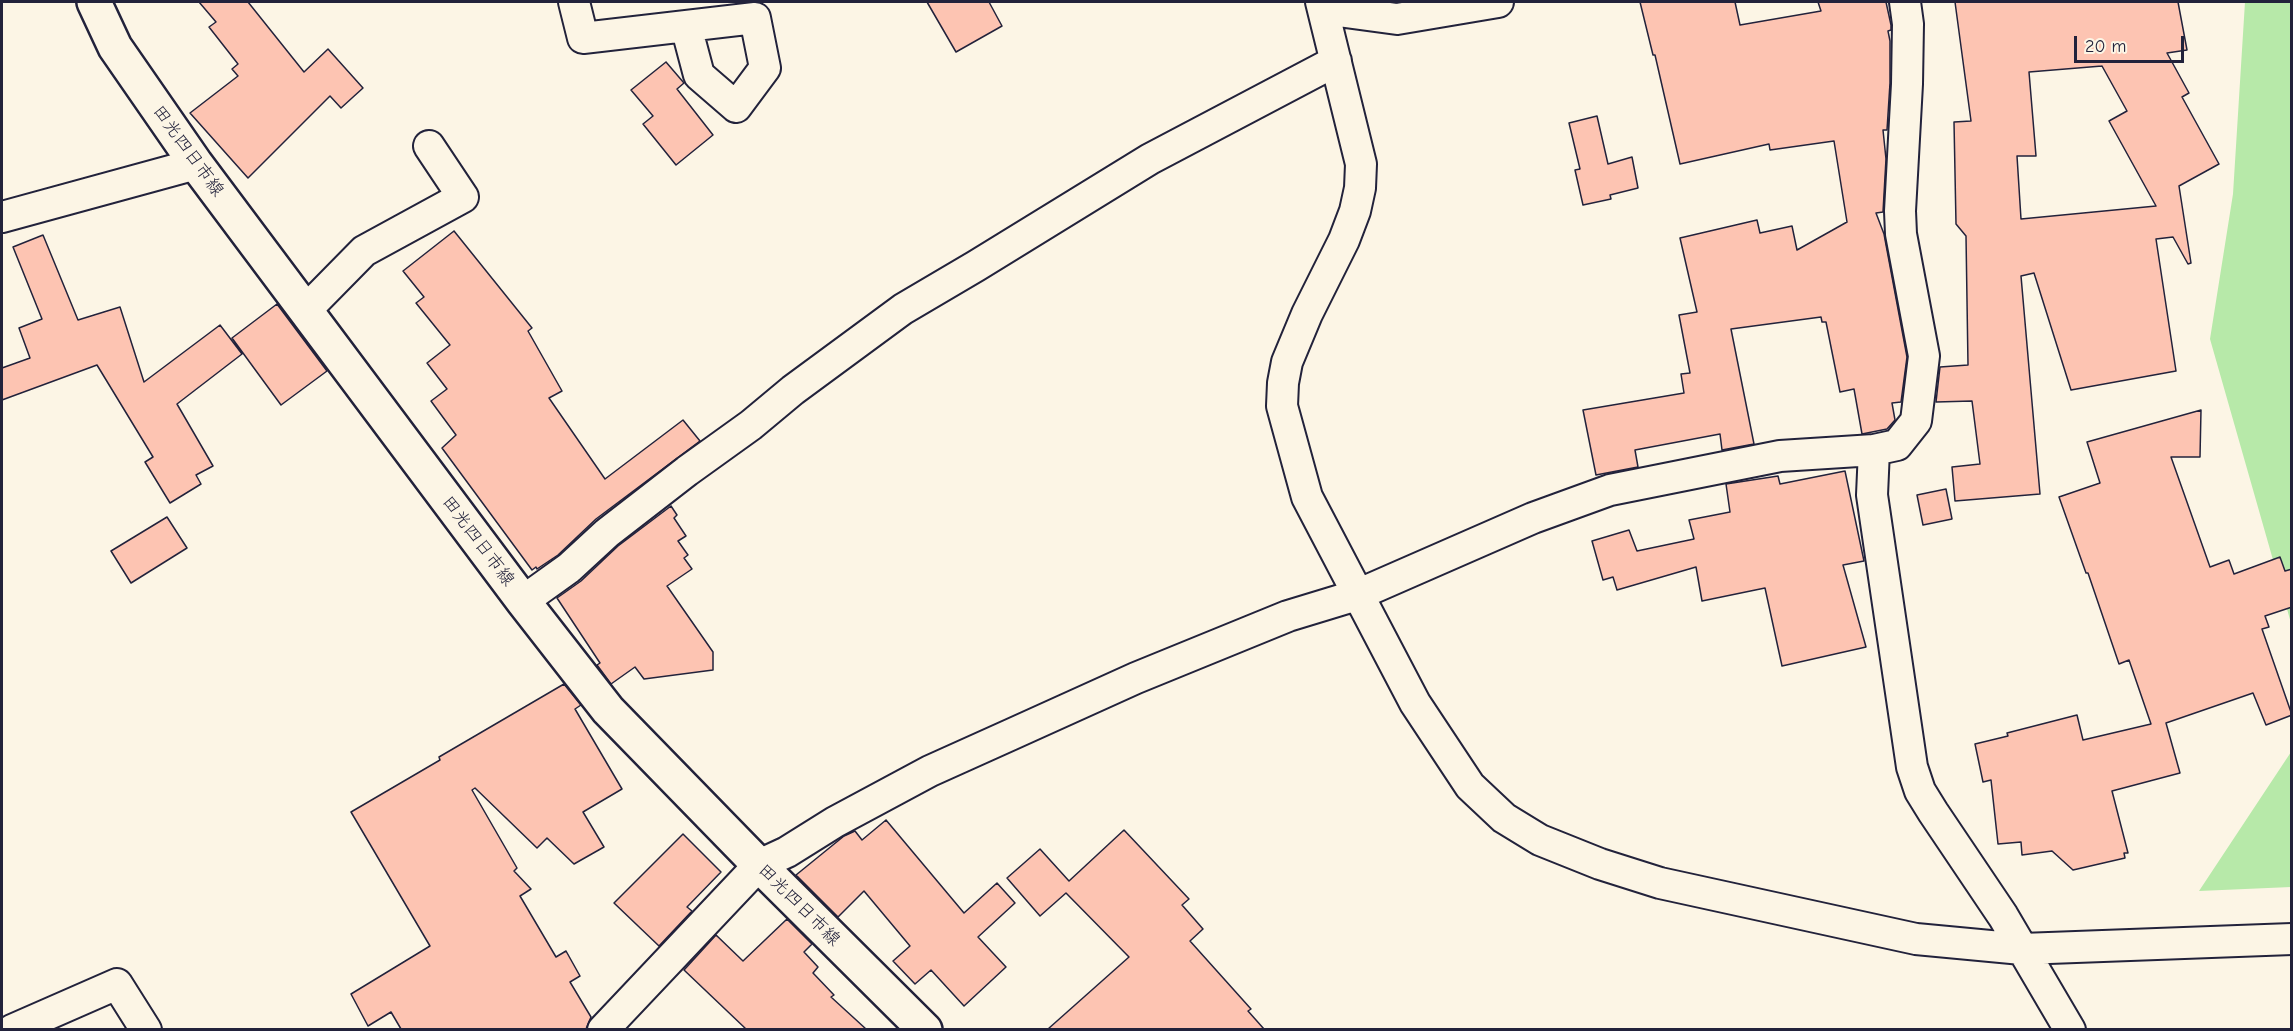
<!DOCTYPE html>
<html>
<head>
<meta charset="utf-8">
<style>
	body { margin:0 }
	#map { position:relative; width:2293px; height:1031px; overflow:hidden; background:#fcf5e5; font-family:"Comic Neue",sans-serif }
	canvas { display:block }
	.frame { position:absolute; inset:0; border:3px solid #22223b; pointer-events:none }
	.scale { position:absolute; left:2074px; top:36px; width:110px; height:27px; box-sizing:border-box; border:3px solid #22223b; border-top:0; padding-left:8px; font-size:18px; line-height:21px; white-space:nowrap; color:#22223b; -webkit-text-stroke:4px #fcf5e5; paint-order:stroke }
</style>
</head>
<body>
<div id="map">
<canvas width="2293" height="1031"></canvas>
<div class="frame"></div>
<div class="scale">20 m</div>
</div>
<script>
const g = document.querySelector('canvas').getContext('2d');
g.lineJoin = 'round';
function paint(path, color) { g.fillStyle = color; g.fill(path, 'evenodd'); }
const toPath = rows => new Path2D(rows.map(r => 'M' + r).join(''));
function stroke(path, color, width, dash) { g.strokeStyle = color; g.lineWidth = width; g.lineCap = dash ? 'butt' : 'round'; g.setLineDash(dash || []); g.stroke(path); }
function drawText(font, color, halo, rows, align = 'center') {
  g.font = font + ' "Comic Neue","Klee One",sans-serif'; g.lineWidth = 4.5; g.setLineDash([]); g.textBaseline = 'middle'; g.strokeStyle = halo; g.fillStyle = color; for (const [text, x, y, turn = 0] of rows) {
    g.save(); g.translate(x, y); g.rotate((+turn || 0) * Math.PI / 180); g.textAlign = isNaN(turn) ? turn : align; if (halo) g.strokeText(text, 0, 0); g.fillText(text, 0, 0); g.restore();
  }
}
paint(toPath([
	[2245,2,2291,2,2291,623,2210,339,2233,194],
	[2291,752,2291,887,2199,891]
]), '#b7e9a9');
const building = toPath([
	[199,2,248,2,304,72,328,49,363,88,341,108,330,96,248,178,190,113,238,76,232,69,238,64,209,27,216,22,199,2],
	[927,2,989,2,1002,26,956,52,927,2],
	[1640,2,1735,2,1740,25,1821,11,1818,2,1886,2,1891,25,1891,30,1888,31,1890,41,1890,83,1887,130,1883,130,1886,159,1883,212,1876,213,1884,234,1907,357,1901,402,1892,403,1895,420,1887,429,1862,434,1854,389,1840,392,1826,322,1822,322,1821,317,1731,329,1754,444,1722,450,1720,434,1635,450,1638,467,1596,475,1583,410,1684,393,1681,374,1690,373,1679,315,1697,312,1680,238,1757,220,1760,233,1792,226,1797,250,1847,222,1834,141,1770,150,1769,144,1680,164,1655,55,1653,55,1640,2],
	[1955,2,2178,2,2187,50,2167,53,2189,93,2182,97,2219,164,2179,186,2191,263,2188,264,2173,237,2156,239,2176,371,2071,390,2034,273,2021,276,2040,494,1955,501,1952,467,1980,464,1972,401,1936,402,1940,367,1968,365,1966,236,1956,224,1954,122,1971,121,1955,2],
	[2102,66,2127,111,2109,121,2156,206,2021,219,2017,156,2036,156,2029,72,2102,66],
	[666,62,684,83,677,89,713,135,676,165,643,124,653,116,631,90,666,62],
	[1597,116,1608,164,1632,157,1638,188,1610,195,1611,199,1583,205,1575,170,1580,169,1569,123,1597,116],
	[454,231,532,328,528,331,562,391,549,398,605,479,683,420,700,441,596,519,558,555,537,569,536,567,532,570,442,448,456,435,431,401,447,389,427,363,450,345,416,303,424,297,403,271,454,231],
	[43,235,78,320,120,307,144,382,220,325,242,354,177,404,213,466,196,475,201,484,170,503,145,462,153,457,97,365,2,400,2,368,30,358,19,328,42,319,13,247,43,235],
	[277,304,327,371,281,405,232,338,277,304],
	[2201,410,2200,457,2171,457,2210,567,2229,560,2234,574,2280,557,2285,571,2292,569,2292,607,2265,616,2269,627,2262,629,2292,715,2266,725,2253,693,2166,723,2180,773,2112,791,2128,853,2124,853,2125,858,2073,870,2052,851,2022,855,2021,842,1998,844,1991,780,1983,782,1975,744,2008,736,2007,733,2077,715,2083,740,2151,724,2129,660,2119,664,2088,573,2086,573,2059,497,2100,483,2087,442,2201,410],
	[1845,471,1864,561,1843,565,1866,647,1782,666,1765,588,1702,601,1696,567,1617,590,1613,577,1603,580,1592,541,1629,530,1637,551,1694,539,1689,520,1730,512,1726,484,1778,476,1780,484,1845,471],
	[1946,489,1952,519,1923,525,1917,495,1946,489],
	[671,506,677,515,674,518,686,536,678,541,688,555,684,558,692,569,667,586,713,652,713,670,644,679,635,667,611,684,597,665,600,663,557,598,581,581,618,546,671,506],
	[167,517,187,548,131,583,111,551,167,517],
	[564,684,581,705,575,709,622,789,583,812,604,847,574,864,547,838,537,848,475,788,472,790,517,868,514,871,531,889,520,896,556,957,566,951,580,976,570,982,591,1017,586,1029,401,1029,391,1012,368,1026,351,994,430,946,351,812,440,760,439,757,564,684],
	[886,820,964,913,997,883,1015,903,978,937,1006,967,964,1006,931,970,915,984,893,961,910,946,864,891,838,917,796,875,844,836,855,831,862,840,886,820],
	[1124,830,1189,899,1182,905,1203,929,1190,941,1251,1009,1248,1011,1264,1029,1048,1029,1129,957,1066,893,1040,916,1007,878,1040,849,1069,881,1124,830],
	[683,834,721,872,687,907,692,911,659,946,614,903,683,834],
	[787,919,812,944,804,952,818,967,813,973,834,995,831,997,866,1029,746,1029,684,970,716,935,743,961,787,919]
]);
paint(building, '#fdc4b2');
stroke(building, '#22223b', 1.5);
const street = toPath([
	[574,2,583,38,755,18,765,68,736,107,699,75,686,26],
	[1321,2,1361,164,1360,188,1355,211,1344,240,1307,314,1287,362,1283,383,1282,406,1307,497,1415,703,1470,786,1504,818,1540,840,1600,864,1660,883,1916,939,2022,949,2292,939],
	[1323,9,1397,19,1498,2],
	[2,217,196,164],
	[305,311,364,251,463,197,429,146],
	[1874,450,1872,495,1912,767,1920,791,1933,812,2003,916,2070,1030],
	[523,601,569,568,607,533,687,471,751,425,793,390,903,309,976,266,1150,159,1336,61],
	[12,1030,117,984,146,1030],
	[603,1030,759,865,787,852,835,822,930,771,1010,735,1136,678,1288,616,1357,595,1533,518,1610,490,1780,456,1874,450,1897,445,1916,421,1924,356,1901,234,1900,211,1907,84,1908,24,1905,2]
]);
const secondary = toPath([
	[94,2,115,47,196,164,523,601,608,710,759,865,925,1030]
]);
stroke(street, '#22223b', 34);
stroke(secondary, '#22223b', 38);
stroke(street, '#fcf5e5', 30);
stroke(secondary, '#fcf5e5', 33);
drawText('18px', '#22223b', '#fcf5e5', [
	["田光四日市線",188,151,54],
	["田光四日市線",478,541,53],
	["田光四日市線",799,905,45]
]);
</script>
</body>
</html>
